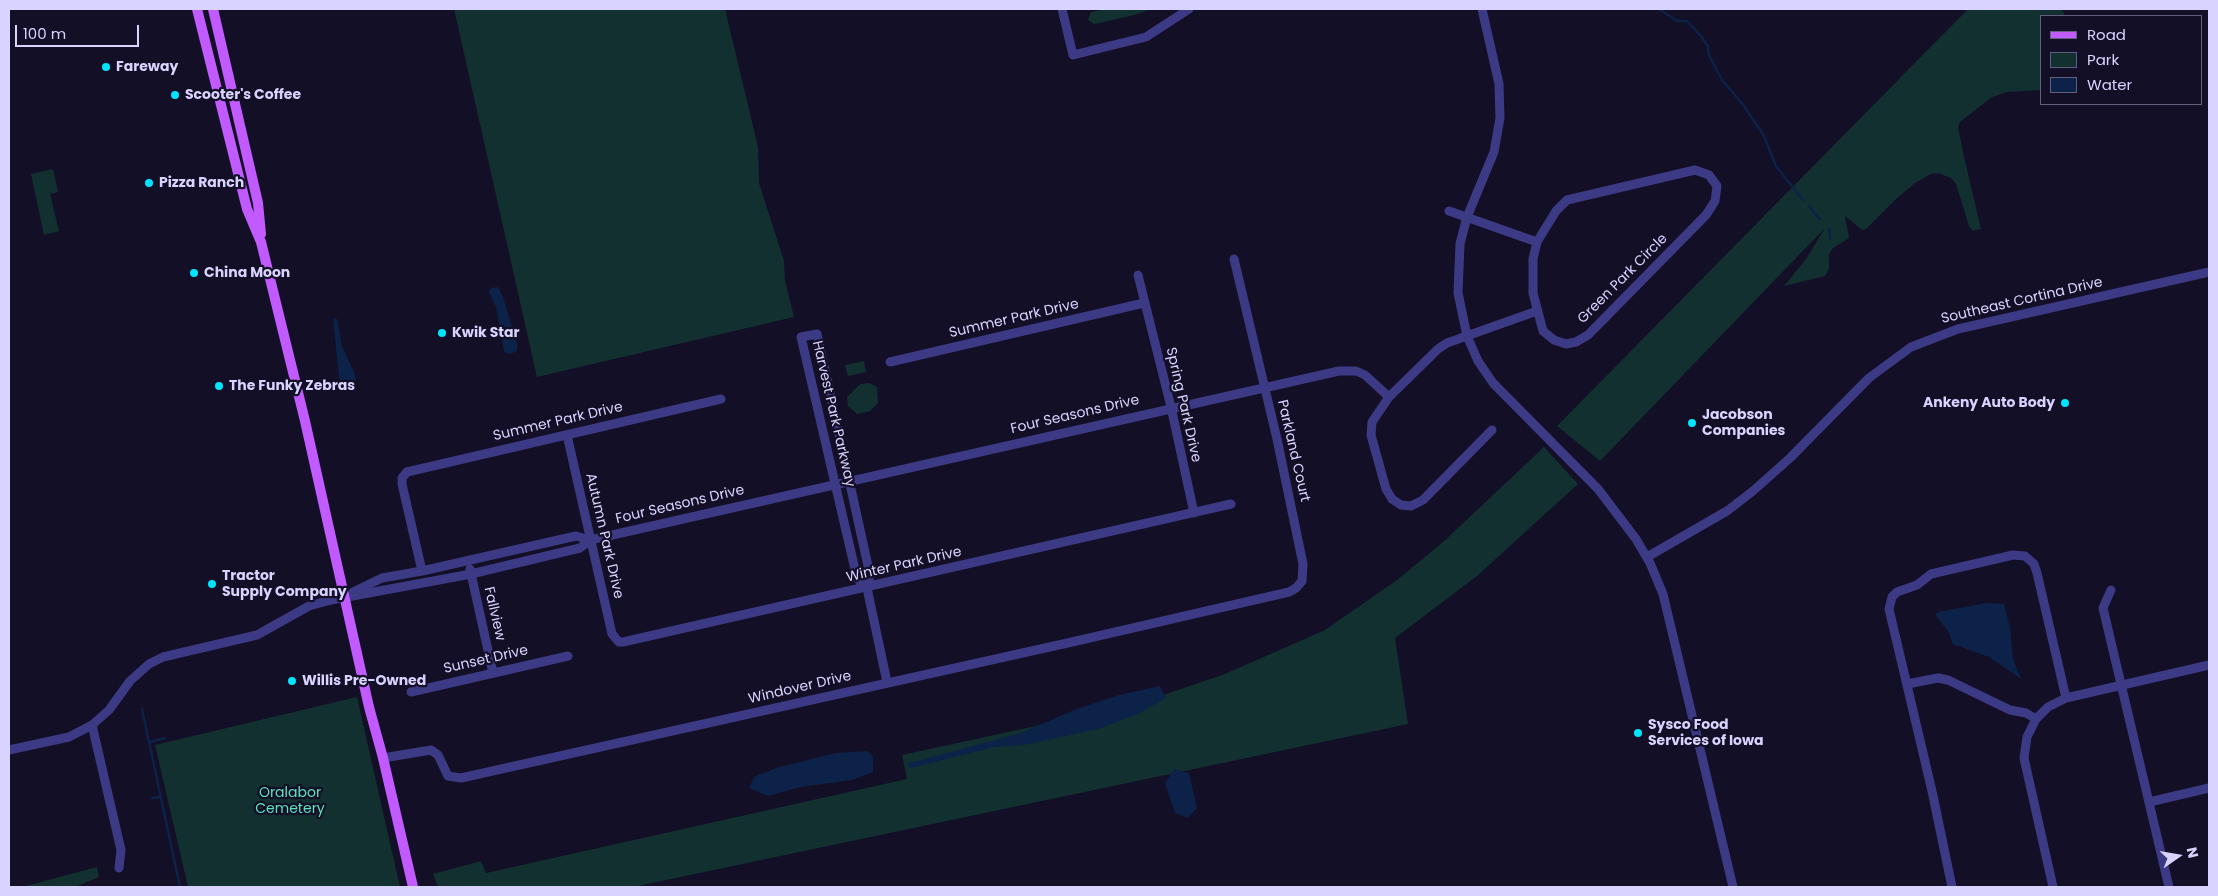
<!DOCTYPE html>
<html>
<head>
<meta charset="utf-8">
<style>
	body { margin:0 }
	#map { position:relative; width:2218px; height:896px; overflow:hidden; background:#130f26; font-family:Poppins,sans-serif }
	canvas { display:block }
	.frame { position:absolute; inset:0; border:10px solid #d9d4ff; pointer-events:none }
	.legend { position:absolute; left:2040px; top:15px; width:162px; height:90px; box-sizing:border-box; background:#130f26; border:1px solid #625e7d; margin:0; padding:6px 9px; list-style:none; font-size:15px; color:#d9d4ff }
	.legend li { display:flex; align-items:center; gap:10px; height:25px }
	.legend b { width:25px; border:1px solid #625e7d }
	.north { position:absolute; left:2153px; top:831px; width:50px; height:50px; -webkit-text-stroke:4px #130f26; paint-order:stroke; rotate:77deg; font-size:14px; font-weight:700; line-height:20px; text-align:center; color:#d9d4ff }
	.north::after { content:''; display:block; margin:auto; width:18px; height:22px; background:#d9d4ff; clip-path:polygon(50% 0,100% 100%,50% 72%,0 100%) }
	.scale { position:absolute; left:15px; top:25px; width:124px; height:22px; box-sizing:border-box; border:2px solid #d9d4ff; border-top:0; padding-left:6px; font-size:15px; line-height:18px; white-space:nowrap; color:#d9d4ff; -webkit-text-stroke:4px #130f26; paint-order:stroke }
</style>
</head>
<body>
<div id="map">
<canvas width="2218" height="896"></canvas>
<div class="frame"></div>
<ul class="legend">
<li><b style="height:6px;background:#c25bff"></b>Road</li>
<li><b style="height:14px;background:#12302f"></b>Park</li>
<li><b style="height:14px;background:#0c2248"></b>Water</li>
</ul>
<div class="north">N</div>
<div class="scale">100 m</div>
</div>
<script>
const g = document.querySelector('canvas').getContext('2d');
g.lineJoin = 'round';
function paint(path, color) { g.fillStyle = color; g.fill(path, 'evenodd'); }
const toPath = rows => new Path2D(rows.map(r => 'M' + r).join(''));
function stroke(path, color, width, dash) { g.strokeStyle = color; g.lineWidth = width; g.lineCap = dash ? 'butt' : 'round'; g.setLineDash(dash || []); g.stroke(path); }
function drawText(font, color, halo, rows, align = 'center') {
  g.font = font + ' Poppins,sans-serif'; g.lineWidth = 4.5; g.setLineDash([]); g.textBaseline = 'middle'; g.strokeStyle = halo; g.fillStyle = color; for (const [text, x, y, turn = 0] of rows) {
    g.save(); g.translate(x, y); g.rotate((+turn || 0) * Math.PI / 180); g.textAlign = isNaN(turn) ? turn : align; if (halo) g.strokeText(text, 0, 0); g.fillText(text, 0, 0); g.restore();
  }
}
paint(toPath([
	[454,9,725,9,758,147,759,183,784,261,785,281,794,317,537,377],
	[1105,9,1148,9,1148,10,1134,15,1100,23,1094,24,1088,20,1091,12],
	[1968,9,2062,9,2064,13,2064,16,2042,16,2042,90,2007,92,1992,97,1960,122,1958,127,1963,152,1981,229,1973,231,1969,226,1956,184,1951,178,1938,173,1931,174,1915,183,1894,201,1866,229,1862,230,1845,216,1849,238,1833,248,1829,254,1829,269,1825,276,1784,286,1806,259,1825,228,1600,461,1557,426],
	[53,169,58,192,50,194,59,231,44,235,31,174],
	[864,361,866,372,848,376,845,365],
	[869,383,877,387,878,403,870,411,857,414,848,406,847,397,860,384],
	[1544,447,1578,484,1477,576,1395,638,1408,724,633,887,438,887,433,874,481,861,486,873,907,779,902,755,1137,704,1225,674,1325,630,1397,580,1443,542],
	[357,697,400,887,188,887,155,745],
	[97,867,99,877,75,887,22,887]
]), '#12302f');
paint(toPath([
	[498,287,503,297,518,347,516,352,507,354,504,351,496,307,489,292,491,288],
	[333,318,337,319,342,346,354,372,356,380,352,386,344,386,339,378],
	[1986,603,2004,604,2010,628,2013,659,2021,679,1989,657,1953,644,1948,631,1935,615,1938,612],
	[1160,686,1166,698,1138,714,1098,729,1024,745,995,747,911,768,906,764,1021,733,1074,710,1119,695],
	[868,751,873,757,873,772,852,780,801,787,768,796,749,788,754,777,776,768,835,753],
	[1174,769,1189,773,1197,808,1188,818,1175,813,1165,783]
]), '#0c2248');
stroke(toPath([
	[1659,9,1677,21,1687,21,1700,35,1708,46,1709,55,1722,80,1741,102,1763,134,1776,166,1803,200],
	[1809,206,1820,219],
	[1829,229,1830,239],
	[142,709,180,887],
	[150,742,165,738],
	[152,798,161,797]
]), '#0c2248', 2.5);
stroke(toPath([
	[1062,9,1073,55,1146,37,1189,9],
	[1482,9,1499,84,1500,118,1494,152,1467,217,1460,244,1458,293,1467,336,1478,361,1493,383,1598,489,1636,539,1650,563,1663,594,1733,887],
	[1695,170,1709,175,1717,186,1715,201,1706,215,1588,335,1576,342,1566,344,1554,340,1543,331,1533,293,1533,259,1537,242,1556,211,1567,200,1695,170],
	[1449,211,1537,242],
	[1138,275,1171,407,1194,513],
	[890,362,1144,303],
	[1492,430,1423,500,1411,506,1401,505,1392,499,1386,489,1371,435,1372,422,1389,397,1438,349,1447,343,1537,311],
	[567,435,612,634,619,642,623,642,1231,504],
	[1647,557,1727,511,1753,491,1790,458,1869,378,1911,347,1958,329,2209,272],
	[470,569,493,673],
	[422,571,402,484,402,478,407,472,721,399],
	[867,588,857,578,801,337,817,334,870,575,867,588,887,682],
	[2111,590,2103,608,2169,887],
	[353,592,382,578,422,571,576,536,590,540],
	[1907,684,1938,678,1948,680,2010,710,2026,713,2036,719],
	[411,692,568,656],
	[92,725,121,850,119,868],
	[9,750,69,737,92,725,109,710,130,681,149,664,163,657,257,635,309,606,331,600,471,574,580,548,590,540,1339,371,1356,371,1365,375,1389,397],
	[383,758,431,750,438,755,448,776,461,778,1072,642,1289,592,1296,588,1302,581,1303,564,1277,439,1234,259],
	[2149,802,2209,788],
	[1952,887,1932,791,1889,609,1892,597,1897,592,1917,585,1931,574,2013,555,2025,556,2034,564,2037,573,2066,698],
	[2053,887,2024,758,2027,737,2036,719,2048,707,2066,698,2209,665]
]), '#3d3a85', 9);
stroke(toPath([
	[197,9,247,209,261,242,305,421,369,707,383,758,413,887],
	[213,9,258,203,261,234]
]), '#c25bff', 10);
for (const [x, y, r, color] of [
	[106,67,5,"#00e5ff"],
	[175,95,5,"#00e5ff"],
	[149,183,5,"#00e5ff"],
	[194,273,5,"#00e5ff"],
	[442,333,5,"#00e5ff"],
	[219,386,5,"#00e5ff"],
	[2065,403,5,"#00e5ff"],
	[1692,423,5,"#00e5ff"],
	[212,584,5,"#00e5ff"],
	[292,681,5,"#00e5ff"],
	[1638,733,5,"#00e5ff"]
]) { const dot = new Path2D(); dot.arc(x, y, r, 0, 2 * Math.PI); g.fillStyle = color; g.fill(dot); stroke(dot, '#130f26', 2); }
drawText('bold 14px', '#d9d4ff', '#130f26', [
	["Fareway",116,67],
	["Scooter's Coffee",185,95],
	["Pizza Ranch",159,183],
	["China Moon",204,273],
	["Kwik Star",452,333],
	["The Funky Zebras",229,386],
	["Ankeny Auto Body",2055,403,"right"],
	["Jacobson",1702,415],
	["Companies",1702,431],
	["Tractor",222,576],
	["Supply Company",222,592],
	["Willis Pre-Owned",302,681],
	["Sysco Food",1648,725],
	["Services of Iowa",1648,741]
], 'left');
drawText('14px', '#d9d4ff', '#130f26', [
	["Green Park Circle",1623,279,-45],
	["Southeast Cortina Drive",2022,301,-13],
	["Summer Park Drive",1014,319,-13],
	["Spring Park Drive",1183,405,77],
	["Harvest Park Parkway",833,414,77],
	["Four Seasons Drive",1075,415,-13],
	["Summer Park Drive",558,422,-13],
	["Parkland Court",1293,451,77],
	["Four Seasons Drive",680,505,-13],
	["Autumn Park Drive",604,536,77],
	["Winter Park Drive",904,565,-13],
	["Fallview",494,614,77],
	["Sunset Drive",486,660,-13],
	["Windover Drive",800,688,-13]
]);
drawText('14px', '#5fe0c0', '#130f26', [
	["Oralabor",290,793],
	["Cemetery",290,809]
]);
</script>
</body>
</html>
